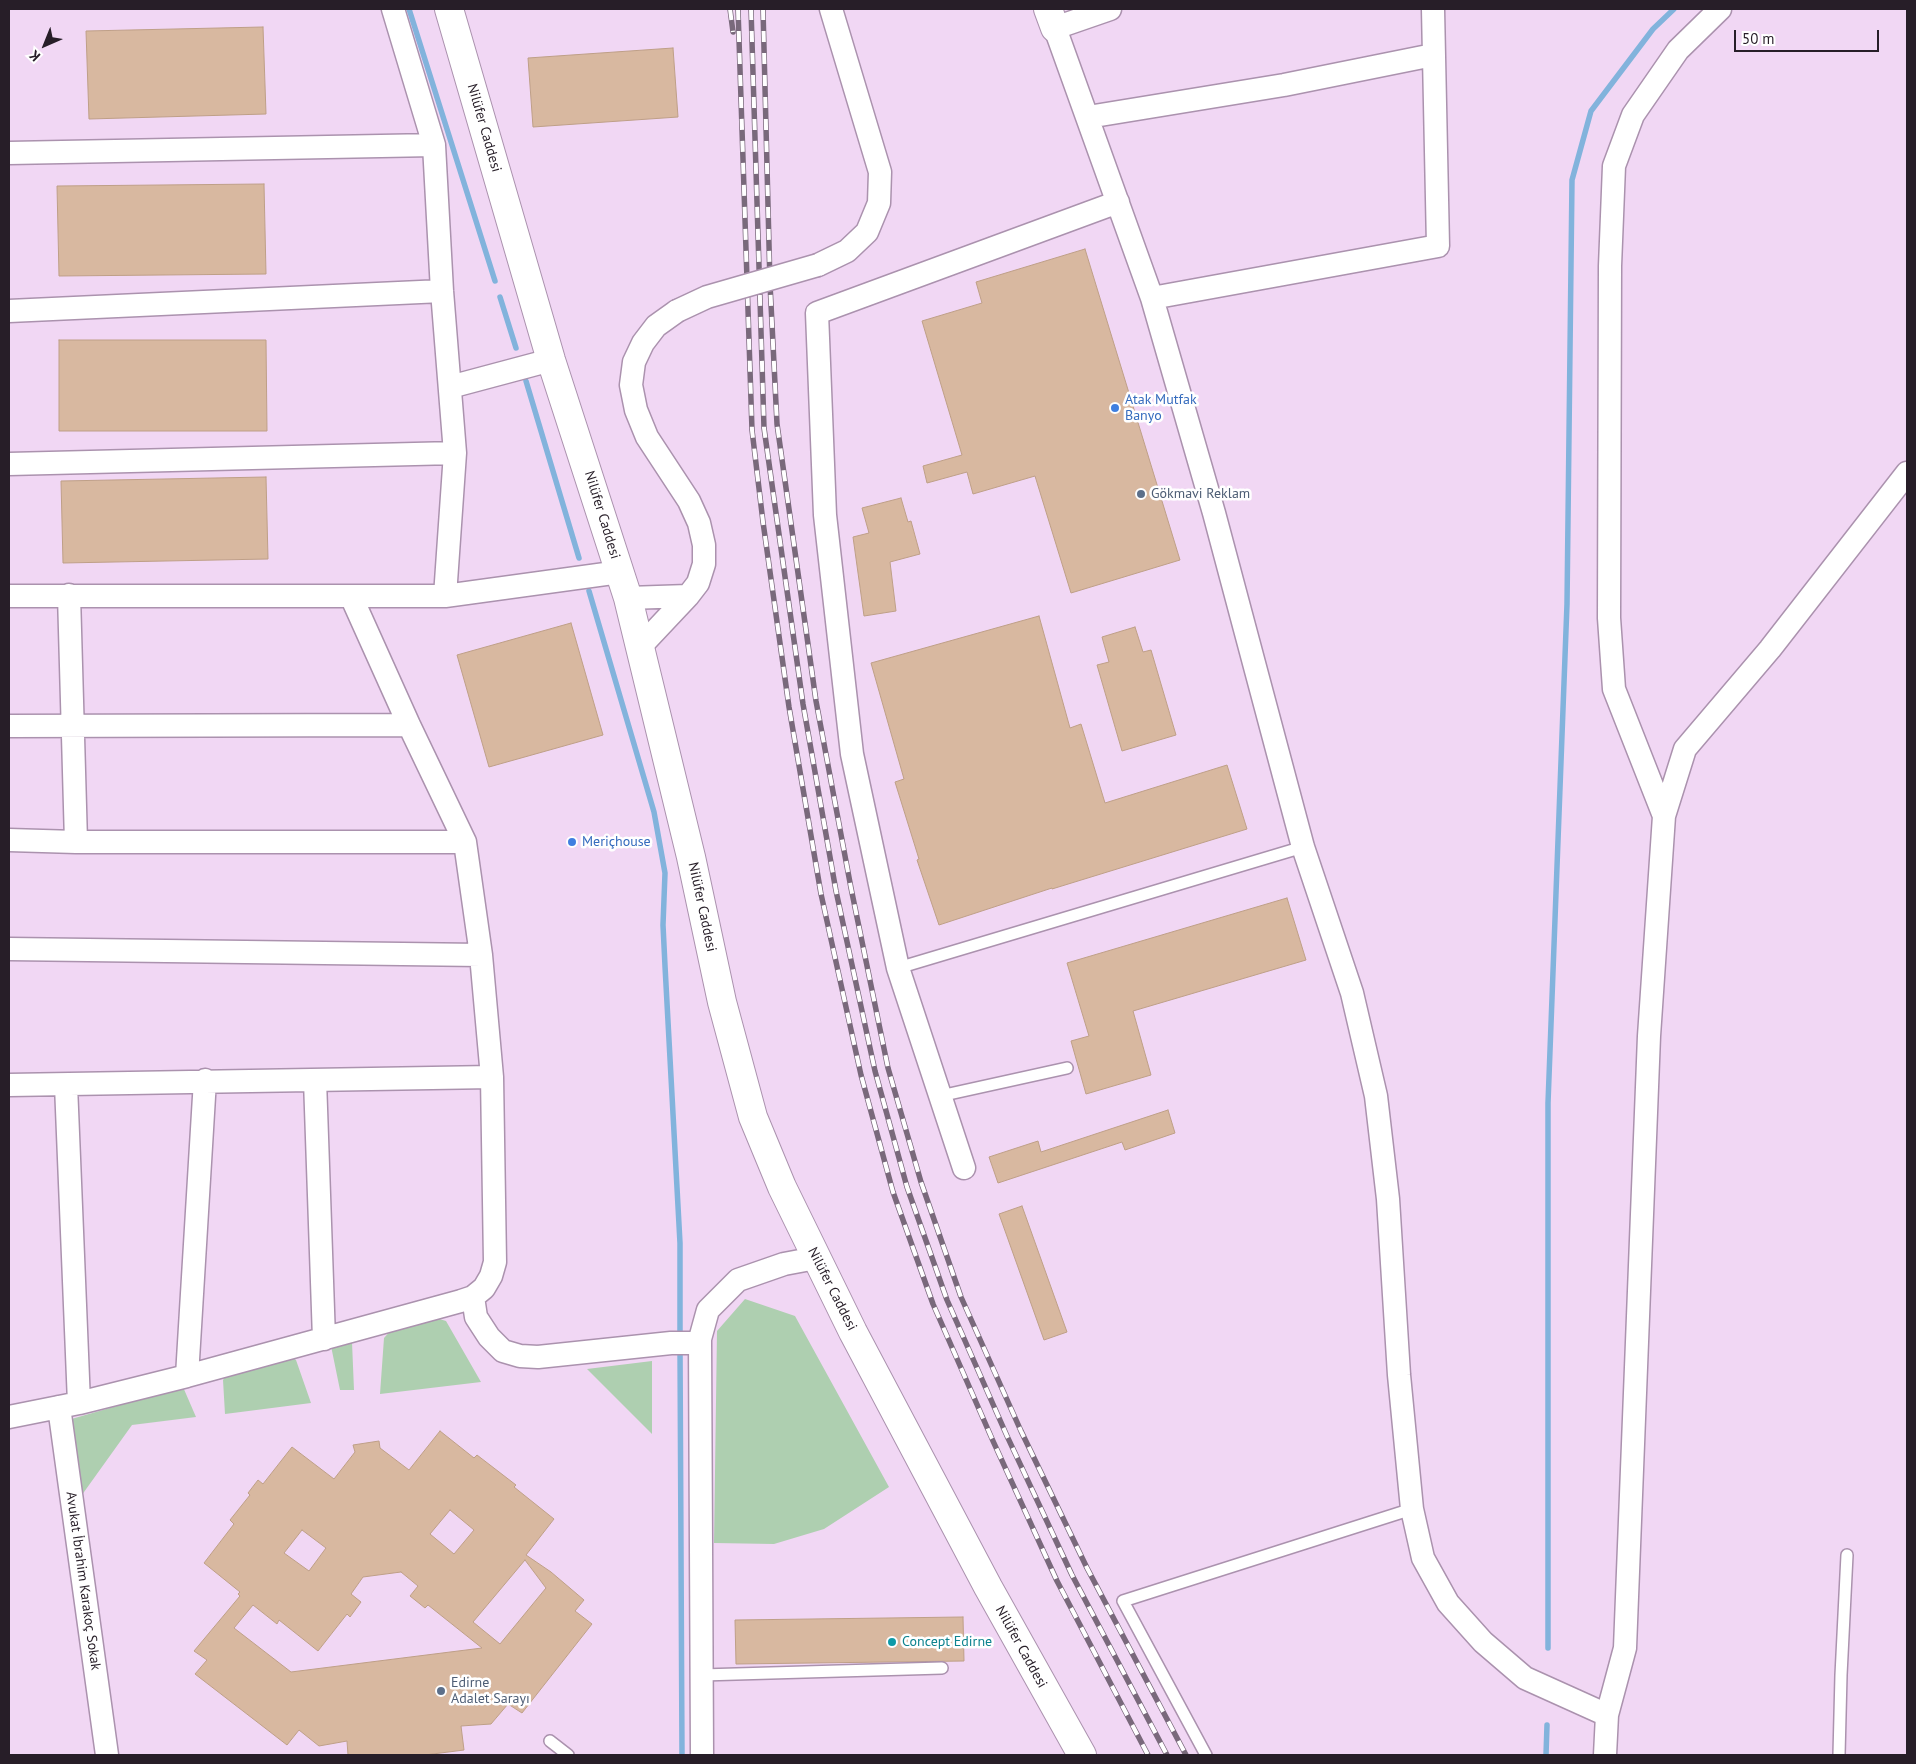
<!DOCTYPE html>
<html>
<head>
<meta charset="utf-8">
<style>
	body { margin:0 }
	#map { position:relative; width:1916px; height:1764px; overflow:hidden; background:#f1d7f4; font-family:"PT Sans",sans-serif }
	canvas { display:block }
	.frame { position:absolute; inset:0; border:10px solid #271e28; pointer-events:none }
	.north { position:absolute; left:20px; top:20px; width:50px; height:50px; -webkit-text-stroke:4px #fff; paint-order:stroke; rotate:224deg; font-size:14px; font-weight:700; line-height:20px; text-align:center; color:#271e28 }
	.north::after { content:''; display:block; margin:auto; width:18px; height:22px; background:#271e28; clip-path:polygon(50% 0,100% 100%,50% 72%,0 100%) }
	.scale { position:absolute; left:1734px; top:30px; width:145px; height:22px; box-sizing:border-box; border:2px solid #271e28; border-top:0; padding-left:6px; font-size:15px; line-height:18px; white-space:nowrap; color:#271e28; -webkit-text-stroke:4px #fff; paint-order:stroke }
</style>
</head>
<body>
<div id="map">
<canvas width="1916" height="1764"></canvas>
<div class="frame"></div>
<div class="north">K</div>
<div class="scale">50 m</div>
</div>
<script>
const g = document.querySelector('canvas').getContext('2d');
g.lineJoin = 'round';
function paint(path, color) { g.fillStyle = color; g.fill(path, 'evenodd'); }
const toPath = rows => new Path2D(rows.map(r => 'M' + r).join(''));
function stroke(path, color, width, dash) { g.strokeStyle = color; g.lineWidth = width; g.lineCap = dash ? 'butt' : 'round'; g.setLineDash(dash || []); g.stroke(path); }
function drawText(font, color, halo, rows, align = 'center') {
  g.font = font + ' "PT Sans",sans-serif'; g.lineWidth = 5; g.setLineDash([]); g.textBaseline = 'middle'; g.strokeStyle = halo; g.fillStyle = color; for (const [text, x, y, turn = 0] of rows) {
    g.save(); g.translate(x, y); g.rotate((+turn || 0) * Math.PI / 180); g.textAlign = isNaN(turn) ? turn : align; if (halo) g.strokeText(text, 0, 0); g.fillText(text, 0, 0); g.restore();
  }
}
paint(toPath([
	[745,1299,795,1316,889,1487,824,1529,774,1544,714,1543,717,1331],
	[433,1317,446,1321,481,1382,380,1394,384,1338,393,1328],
	[352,1342,354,1390,340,1390,331,1346],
	[292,1357,296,1360,311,1403,225,1414,223,1380,227,1374],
	[652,1361,652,1434,587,1369],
	[183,1387,196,1417,132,1425,79,1499,68,1420]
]), '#aecfb0');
stroke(toPath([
	[409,9,495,281],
	[500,297,516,348],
	[526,381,579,558],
	[589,591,654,812,665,873,663,925,665,966,680,1243,680,1338],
	[680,1347,682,1755],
	[1548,1648,1548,1103,1567,604,1572,180,1591,111,1653,29,1674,9],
	[1546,1755,1547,1725]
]), '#82b3dc', 5.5);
const building = toPath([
	[263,27,266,114,89,119,86,31,263,27],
	[673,48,678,117,533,127,528,58,673,48],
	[264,184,266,274,59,276,57,186,264,184],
	[1085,249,1180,560,1071,593,1035,476,973,494,967,472,927,483,923,466,962,455,922,321,982,303,976,282,1085,249],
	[59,340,266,340,267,431,59,431,59,340],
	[266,477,268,559,63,563,61,481,266,477],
	[901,498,908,522,911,521,920,554,890,562,896,611,864,616,853,537,869,533,862,508,901,498],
	[1039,616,1070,728,1081,724,1105,803,1227,765,1247,829,1052,889,1052,888,939,925,917,860,919,859,895,782,904,779,871,663,1039,616],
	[571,623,603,735,489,767,457,655,571,623],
	[1135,627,1143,652,1151,650,1176,735,1122,751,1097,665,1109,662,1102,637,1135,627],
	[1287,898,1306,960,1133,1011,1151,1075,1086,1094,1071,1041,1089,1036,1067,963,1287,898],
	[1168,1110,1175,1133,1125,1150,1122,1142,998,1183,989,1157,1038,1141,1041,1152,1168,1110],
	[1022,1206,1067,1332,1044,1340,999,1214,1022,1206],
	[440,1431,474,1458,477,1455,516,1485,514,1487,554,1519,526,1555,551,1572,584,1600,575,1611,592,1624,522,1713,508,1704,491,1724,461,1726,464,1750,425,1755,348,1755,347,1741,319,1746,299,1730,287,1745,195,1674,207,1660,194,1651,240,1596,238,1594,240,1592,204,1563,234,1524,230,1520,250,1495,248,1493,258,1480,263,1484,292,1447,334,1479,355,1452,353,1445,379,1441,380,1448,409,1470,440,1431],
	[450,1510,474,1530,454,1554,430,1534,450,1510],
	[302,1530,326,1548,309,1571,284,1553,302,1530],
	[525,1560,546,1588,500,1644,473,1622,525,1560],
	[401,1572,418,1586,410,1596,425,1608,428,1605,482,1648,291,1672,234,1628,253,1605,277,1624,279,1620,318,1651,347,1614,350,1617,361,1602,351,1594,363,1577,401,1572],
	[963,1617,964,1661,736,1664,735,1620,963,1617]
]);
paint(building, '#d8b8a0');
stroke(building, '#be9f87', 1);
const lane = toPath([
	[898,968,1303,847],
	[940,1096,1067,1068],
	[702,1675,942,1668],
	[550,1741,568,1755],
	[1206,1755,1123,1601,1412,1509],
	[1839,1755,1841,1675,1847,1555]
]);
const street = toPath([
	[393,9,434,145,442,291,455,453,445,596],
	[1110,9,1055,28,1152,298,1214,513,1303,847,1352,993,1376,1096,1388,1199,1399,1375,1412,1509,1423,1558,1448,1603,1483,1642,1525,1678,1607,1715],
	[1088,117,1284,85,1433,55],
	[9,153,434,145],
	[818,265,847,251,867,232,879,203,880,172,831,9],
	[1152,298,1438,246,1433,9],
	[9,311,442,291],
	[450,387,551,360],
	[9,464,455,453],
	[69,595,76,842],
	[9,596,445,596,620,572],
	[628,598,688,596],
	[640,647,688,596,698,583,704,564,704,545,699,523,689,501,647,437,636,410,631,385,634,362,643,343,656,326,677,311],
	[9,726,409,725],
	[1664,816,1614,689,1609,618,1610,266,1614,166,1633,115,1678,50,1720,9],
	[9,840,76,842,465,842],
	[9,949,481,955],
	[315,1080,324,1339],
	[9,1085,492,1077],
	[66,1085,79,1403],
	[964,1168,898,968,852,754,825,515,817,313,1118,202],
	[473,1297,476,1317,489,1337,503,1351,520,1356,538,1357,671,1343,700,1343],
	[187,1376,205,1080],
	[59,1407,107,1755],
	[9,1417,79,1403,187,1376,461,1301,473,1297,484,1288,491,1276,495,1262,492,1077,481,955,465,842,409,725,351,596],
	[702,1755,700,1339,708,1310,738,1280,784,1264,816,1258],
	[1605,1755,1607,1715,1625,1648,1649,1036,1664,816,1685,749,1770,649,1907,473]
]);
const secondary = toPath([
	[449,9,551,360,628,598,691,857,722,1002,753,1117,782,1187,853,1332,988,1587,1082,1755],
	[1048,9,1055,28]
]);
stroke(lane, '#ab92ae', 14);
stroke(street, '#ab92ae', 25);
stroke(secondary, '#ab92ae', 30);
stroke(lane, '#fff', 11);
stroke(street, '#fff', 22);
stroke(secondary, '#fff', 28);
const rail = toPath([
	[730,9,733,32],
	[738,9,752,430,763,522,789,707,821,894,861,1075,893,1192,933,1304,993,1441,1057,1581,1148,1755],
	[751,9,764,428,803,704,836,891,875,1071,907,1187,947,1300,1007,1436,1072,1575,1167,1755],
	[763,9,770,284,777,424,816,701,851,888,888,1068,921,1182,961,1297,1021,1431,1087,1568,1186,1755]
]);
stroke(rail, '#79697b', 5.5);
stroke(rail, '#fff', 4, [11]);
const streetBridge = toPath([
	[677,311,707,297,818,265]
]);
stroke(streetBridge, '#ab92ae', 25, []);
stroke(streetBridge, '#fff', 22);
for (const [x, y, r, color] of [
	[1115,408,5,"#3f7fe0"],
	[1141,494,5,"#5c6f8a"],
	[572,842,5,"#3f7fe0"],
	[892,1642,5,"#0f9aa8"],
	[441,1691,5,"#5c6f8a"]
]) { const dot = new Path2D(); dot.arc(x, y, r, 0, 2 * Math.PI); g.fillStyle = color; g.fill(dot); stroke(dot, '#fff', 2); }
drawText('14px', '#271e28', '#fff', [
	["Nilüfer Caddesi",484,128,74],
	["Nilüfer Caddesi",602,515,73],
	["Nilüfer Caddesi",702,907,78],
	["Nilüfer Caddesi",832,1289,63],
	["Avukat İbrahim Karakoç Sokak",83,1581,82],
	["Nilüfer Caddesi",1021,1647,61]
]);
drawText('14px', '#366cbe', '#fff', [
	["Atak Mutfak",1125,400],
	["Banyo",1125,416],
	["Meriçhouse",582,842]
], 'left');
drawText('14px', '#4e5e75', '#fff', [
	["Gökmavi Reklam",1151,494],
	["Edirne",451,1683],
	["Adalet Sarayı",451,1699]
], 'left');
drawText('14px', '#0d838f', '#fff', [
	["Concept Edirne",902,1642]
], 'left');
</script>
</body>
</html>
